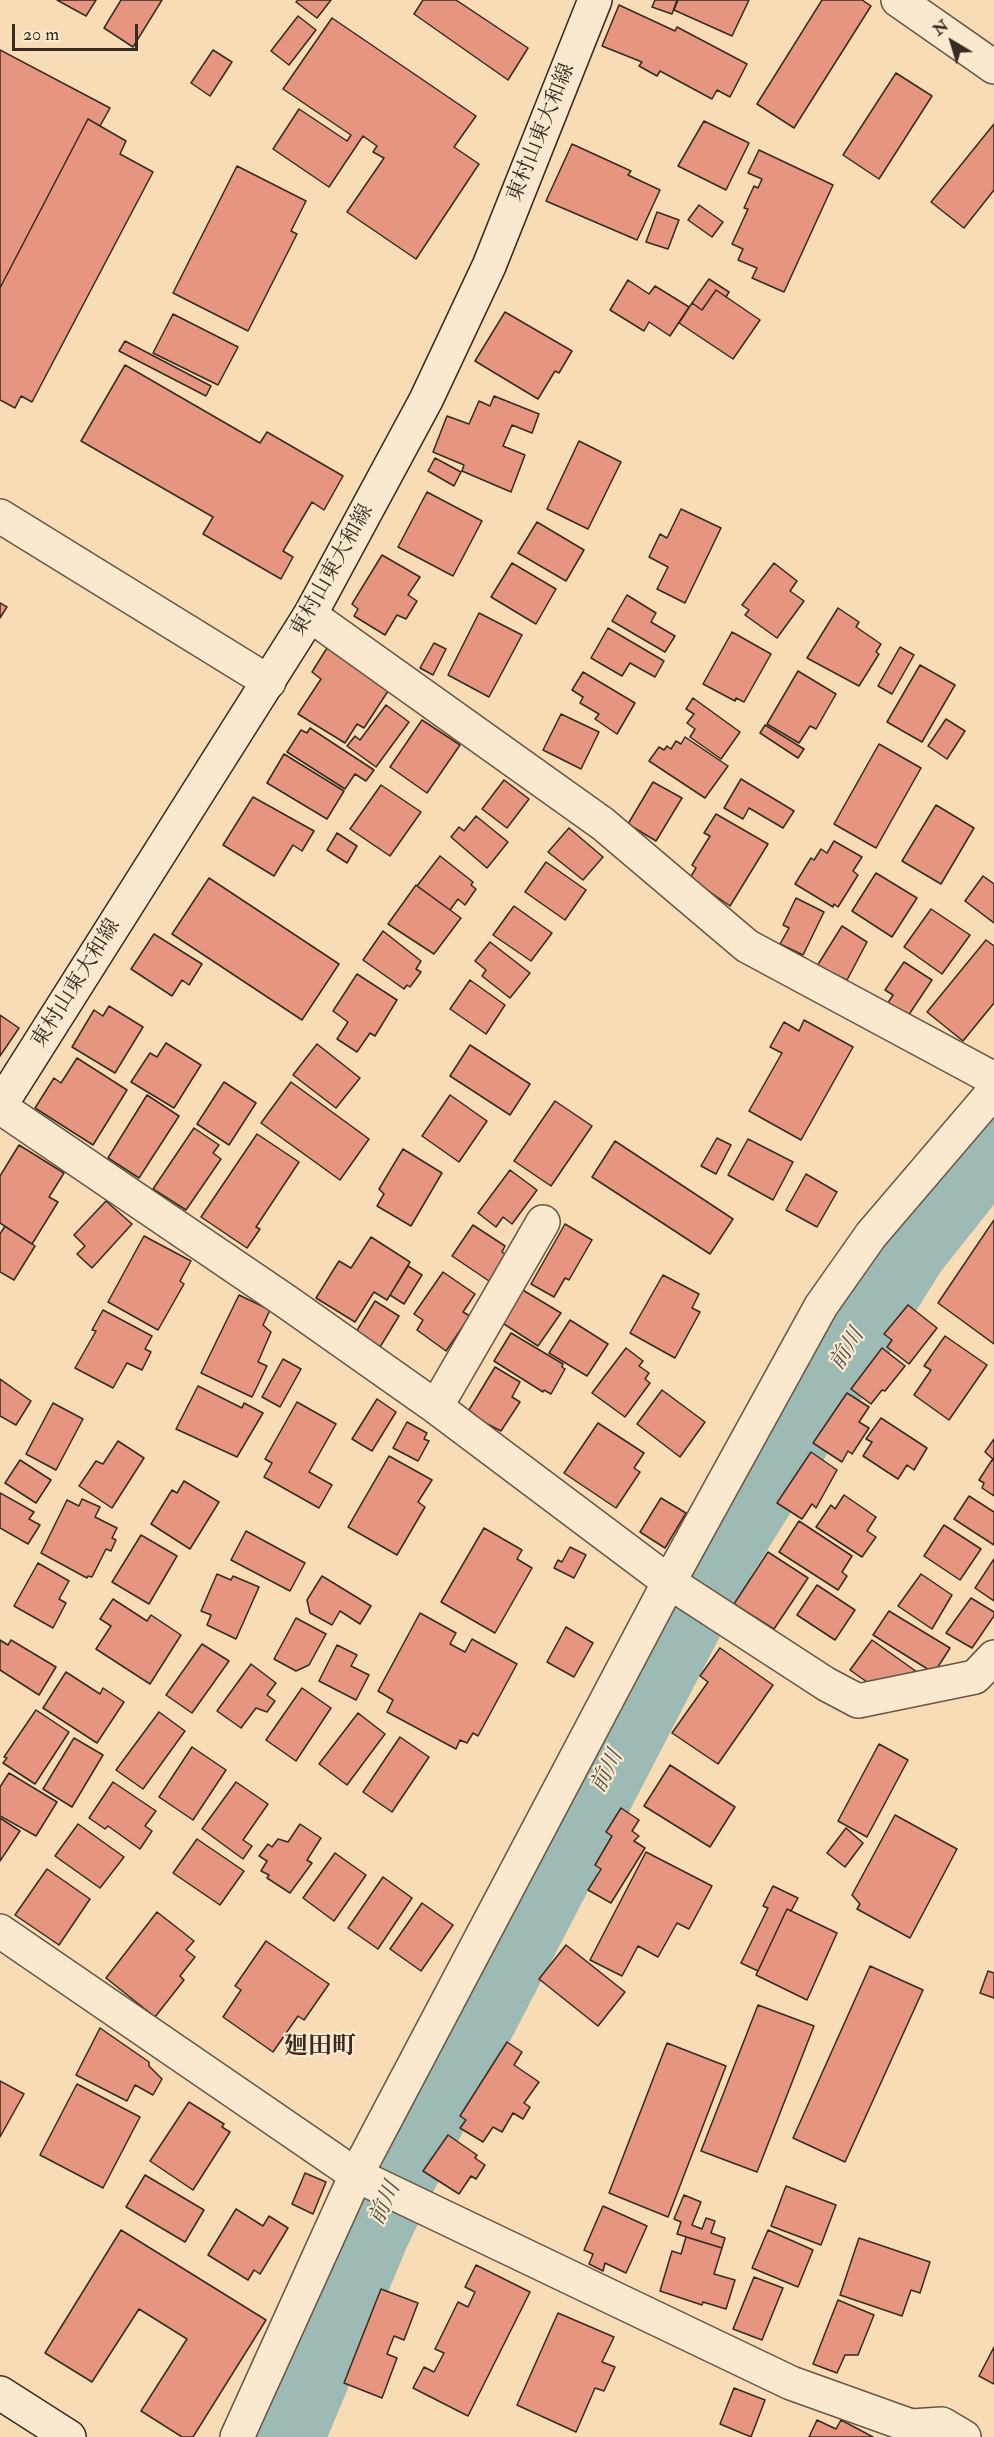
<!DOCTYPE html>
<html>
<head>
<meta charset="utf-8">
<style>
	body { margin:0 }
	#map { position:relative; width:994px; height:2437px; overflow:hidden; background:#f7dcb5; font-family:"IM FELL Double Pica",serif }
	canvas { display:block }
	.north { position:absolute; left:922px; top:12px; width:60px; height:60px; -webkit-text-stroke:4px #fae8cf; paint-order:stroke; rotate:322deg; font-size:16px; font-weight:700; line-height:24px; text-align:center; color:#372a1f }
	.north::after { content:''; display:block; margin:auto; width:21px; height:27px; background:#372a1f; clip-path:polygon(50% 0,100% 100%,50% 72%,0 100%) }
	.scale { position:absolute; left:12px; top:24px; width:126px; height:27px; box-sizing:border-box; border:3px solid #372a1f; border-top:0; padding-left:8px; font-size:18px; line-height:21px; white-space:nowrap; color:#372a1f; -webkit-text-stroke:4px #fae8cf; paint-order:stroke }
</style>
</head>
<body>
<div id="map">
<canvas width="994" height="2437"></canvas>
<div class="north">N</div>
<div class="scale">20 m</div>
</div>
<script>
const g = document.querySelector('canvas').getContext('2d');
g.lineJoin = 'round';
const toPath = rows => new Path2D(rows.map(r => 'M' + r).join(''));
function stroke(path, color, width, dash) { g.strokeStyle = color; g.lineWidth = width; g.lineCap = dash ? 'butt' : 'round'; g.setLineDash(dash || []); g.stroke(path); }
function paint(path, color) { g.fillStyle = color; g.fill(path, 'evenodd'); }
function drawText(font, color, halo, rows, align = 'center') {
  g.font = font + ' "IM FELL Double Pica","Noto Serif JP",serif'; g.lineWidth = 4.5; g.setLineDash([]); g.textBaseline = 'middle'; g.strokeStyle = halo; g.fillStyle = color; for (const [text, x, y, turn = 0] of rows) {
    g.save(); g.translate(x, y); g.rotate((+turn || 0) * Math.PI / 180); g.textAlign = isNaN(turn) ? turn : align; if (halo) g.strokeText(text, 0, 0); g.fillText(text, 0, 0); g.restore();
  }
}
stroke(toPath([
	[287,2437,372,2233,417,2139,720,1555,910,1250,994,1144]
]), '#9ebab4', 75);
const building = toPath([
	[57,0,96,0,86,16,57,0],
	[121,0,162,0,133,47,104,28,121,0],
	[298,0,331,0,317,18,296,2,298,0],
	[423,0,456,0,528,48,508,80,414,14,423,0],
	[655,0,677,0,672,14,652,7,655,0],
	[678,0,749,0,732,36,674,10,678,0],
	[822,0,862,0,871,6,794,128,757,104,822,0],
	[619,5,675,31,677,27,747,64,730,97,717,90,712,99,660,71,657,76,639,66,642,62,602,46,619,5],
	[298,16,316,30,289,65,271,51,298,16],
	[332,18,476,116,454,147,479,164,416,259,347,212,384,158,373,152,377,146,363,136,329,187,273,149,299,109,347,141,351,135,283,89,332,18],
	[0,50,110,108,100,126,88,119,0,288,0,50],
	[213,50,232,62,210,96,191,83,213,50],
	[896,73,932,96,879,179,843,155,896,73],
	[88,119,126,141,120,154,153,172,32,402,21,396,15,408,0,400,0,288,88,119],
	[704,121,749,143,726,190,678,166,704,121],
	[994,124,994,190,964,228,931,202,994,124],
	[572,144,631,171,628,175,660,190,637,240,546,201,572,144],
	[759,150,833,185,784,292,752,278,757,268,738,260,743,249,732,244,748,209,744,208,754,186,758,188,762,179,748,173,759,150],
	[237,166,306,201,291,231,297,234,248,331,173,293,237,166],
	[699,205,723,222,712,237,688,220,699,205],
	[657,212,679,220,668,249,646,242,657,212],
	[709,279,729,292,726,297,716,290,702,310,692,303,709,279],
	[628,280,649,294,655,286,689,307,670,336,649,322,644,331,610,310,628,280],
	[716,290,760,320,733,359,679,323,692,303,702,310,716,290],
	[505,312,572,351,559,373,555,371,538,399,475,361,505,312],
	[173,314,238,347,218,385,153,353,173,314],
	[125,341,211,386,206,396,119,351,125,341],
	[125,365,260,443,267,432,343,476,324,510,312,502,283,551,293,557,281,579,203,534,213,517,81,441,125,365],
	[494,396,539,414,532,433,512,425,503,446,525,455,511,492,462,471,464,465,433,452,447,416,469,424,479,401,490,406,494,396],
	[579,441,621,462,588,529,547,509,579,441],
	[435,458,461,472,454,486,428,471,435,458],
	[427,492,482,521,453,576,398,547,427,492],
	[681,509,721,528,685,603,657,589,668,567,649,557,660,534,667,538,681,509],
	[537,522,584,550,566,581,518,553,537,522],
	[382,555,420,577,408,595,417,601,406,619,397,615,385,635,354,616,358,609,352,604,382,555],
	[512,563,556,589,536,624,491,597,512,563],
	[774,563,797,581,790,591,804,601,777,638,745,615,749,610,742,605,774,563],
	[627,595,656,613,651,622,675,636,665,652,612,621,627,595],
	[0,603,7,607,0,618,0,603],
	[838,608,859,622,856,627,881,644,876,652,879,654,859,686,807,658,838,608],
	[479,613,522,635,489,697,448,675,479,613],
	[608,628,664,661,655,677,630,663,622,676,591,658,608,628],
	[732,632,771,654,744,702,736,698,735,701,703,684,732,632],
	[434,643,446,649,433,675,420,668,434,643],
	[900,647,914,655,892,694,878,686,900,647],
	[327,648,390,688,364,728,357,724,345,743,298,714,321,679,312,672,327,648],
	[920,665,955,685,922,742,887,722,920,665],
	[798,671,836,694,816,729,810,726,799,743,767,724,798,671],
	[583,672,635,703,617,734,595,719,599,714,580,703,583,697,572,690,583,672],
	[693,698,740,732,721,759,690,737,695,729,687,723,694,714,686,709,693,698],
	[386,705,409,722,376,767,347,746,355,736,360,740,386,705],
	[561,714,599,732,581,769,543,750,561,714],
	[946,719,965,731,947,759,928,746,946,719],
	[422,720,460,745,427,793,390,767,422,720],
	[765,725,804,749,798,758,760,733,765,725],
	[310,728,374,770,366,781,355,774,345,789,287,752,301,730,307,733,310,728],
	[685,737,728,766,705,798,649,761,659,747,664,750,667,746,671,749,676,741,681,744,685,737],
	[879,744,921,768,876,848,834,824,879,744],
	[284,754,344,791,327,819,267,783,284,754],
	[741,779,794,811,783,828,749,808,743,819,724,808,741,779],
	[504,780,529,799,507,828,482,809,504,780],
	[653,782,682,798,656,841,628,824,653,782],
	[381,785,421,812,390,856,350,829,381,785],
	[253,797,314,831,302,851,293,845,274,876,223,845,253,797],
	[936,805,974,828,941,884,902,861,936,805],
	[716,814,768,844,730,906,690,878,696,868,692,865,710,836,704,833,716,814],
	[476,816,508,842,487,868,451,837,459,827,464,831,476,816],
	[569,828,603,857,583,880,548,852,569,828],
	[337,833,357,846,347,863,327,850,337,833],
	[834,841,862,857,853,871,858,875,838,907,834,904,833,907,795,884,811,858,814,860,821,849,827,853,834,841],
	[440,856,473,882,471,885,476,889,465,905,458,899,450,910,417,886,440,856],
	[546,862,586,890,565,920,525,892,546,862],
	[876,873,917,898,892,937,852,911,876,873],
	[983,876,994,884,994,923,965,901,983,876],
	[209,878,339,964,302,1020,172,934,209,878],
	[416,885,461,918,434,954,388,924,416,885],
	[796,898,824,912,803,955,780,944,789,928,783,925,796,898],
	[514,906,552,933,531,961,493,935,514,906],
	[931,909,970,935,942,974,904,947,931,909],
	[842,926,867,942,847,980,817,966,842,926],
	[383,931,421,961,416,969,421,972,410,987,407,985,404,989,363,960,383,931],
	[154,934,202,964,189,985,182,980,172,996,131,969,154,934],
	[986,940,994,946,994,1003,963,1041,927,1012,986,940],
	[490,942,530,973,510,998,482,976,486,970,475,961,490,942],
	[904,962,932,980,906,1019,886,1006,893,995,885,990,904,962],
	[357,974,397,1000,375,1036,370,1033,357,1052,337,1039,348,1022,333,1011,357,974],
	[470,980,505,1005,486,1034,450,1009,470,980],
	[109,1006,143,1027,115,1073,72,1047,94,1010,103,1016,109,1006],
	[0,1015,19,1028,0,1056,0,1015],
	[804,1020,853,1047,801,1140,749,1111,782,1053,770,1047,784,1022,799,1031,804,1020],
	[166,1043,201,1065,174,1108,131,1082,150,1053,157,1057,166,1043],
	[317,1044,360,1078,336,1108,293,1075,317,1044],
	[470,1045,530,1084,510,1115,450,1076,470,1045],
	[77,1058,127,1090,93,1145,35,1108,54,1078,61,1083,77,1058],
	[224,1082,256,1103,229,1145,197,1124,224,1082],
	[291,1082,369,1139,340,1180,261,1123,291,1082],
	[147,1095,179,1116,139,1178,108,1158,147,1095],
	[450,1095,487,1121,459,1162,422,1136,450,1095],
	[555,1101,592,1126,551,1186,514,1161,555,1101],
	[194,1128,219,1145,213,1153,221,1159,186,1210,153,1189,194,1128],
	[257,1134,299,1162,256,1227,260,1229,247,1248,201,1217,257,1134],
	[717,1138,731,1145,716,1174,701,1166,717,1138],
	[748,1139,793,1162,773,1200,728,1175,748,1139],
	[615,1141,733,1219,710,1254,592,1177,615,1141],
	[19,1145,64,1173,49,1197,58,1202,32,1244,0,1223,0,1176,19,1145],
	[403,1149,442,1173,411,1226,377,1206,384,1194,379,1189,403,1149],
	[510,1170,537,1190,512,1224,503,1217,496,1227,478,1213,510,1170],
	[806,1174,837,1192,817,1227,786,1210,806,1174],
	[106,1201,132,1224,92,1268,77,1254,85,1246,74,1235,106,1201],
	[994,1220,994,1344,938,1303,994,1220],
	[565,1224,592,1240,569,1280,565,1278,554,1297,531,1284,565,1224],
	[473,1225,505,1246,502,1252,509,1257,492,1283,452,1256,473,1225],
	[5,1226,35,1246,14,1280,0,1272,0,1234,5,1226],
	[144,1236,191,1261,180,1281,184,1284,158,1330,108,1302,144,1236],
	[371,1237,410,1262,387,1300,374,1292,355,1322,316,1298,339,1261,351,1268,371,1237],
	[408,1266,422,1275,404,1304,390,1295,408,1266],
	[443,1272,475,1294,463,1312,470,1316,446,1351,417,1330,423,1320,414,1314,443,1272],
	[663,1275,699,1294,692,1308,700,1312,675,1358,630,1333,663,1275],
	[521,1289,561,1313,538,1346,501,1322,521,1289],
	[239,1295,270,1310,263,1325,271,1332,258,1362,267,1366,252,1397,201,1373,239,1295],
	[375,1301,399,1316,380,1347,356,1332,375,1301],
	[908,1305,937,1328,909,1364,887,1347,892,1340,884,1334,908,1305],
	[103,1310,152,1336,145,1349,151,1352,142,1370,127,1363,113,1388,75,1368,96,1331,92,1330,103,1310],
	[570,1320,608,1344,587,1376,549,1353,570,1320],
	[511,1333,563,1364,562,1367,565,1369,551,1394,544,1390,543,1392,494,1361,511,1333],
	[945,1336,987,1365,949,1420,914,1395,931,1370,924,1366,945,1336],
	[626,1348,643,1361,639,1366,649,1373,645,1379,650,1383,625,1417,592,1393,626,1348],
	[882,1348,905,1366,885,1391,882,1390,871,1404,851,1389,882,1348],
	[283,1359,301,1369,280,1407,262,1397,283,1359],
	[495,1367,520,1382,512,1397,520,1402,501,1431,472,1416,474,1414,469,1410,495,1367],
	[0,1379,31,1401,16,1425,0,1416,0,1379],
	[198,1386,242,1408,244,1403,263,1413,237,1457,176,1429,198,1386],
	[662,1390,705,1422,680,1457,637,1424,662,1390],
	[847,1393,869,1407,859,1422,869,1428,852,1454,848,1451,842,1462,813,1443,847,1393],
	[377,1399,396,1412,372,1451,352,1439,377,1399],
	[297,1402,336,1424,309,1472,332,1485,319,1508,264,1477,272,1463,265,1459,297,1402],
	[53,1403,83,1419,56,1470,26,1454,53,1403],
	[881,1418,927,1448,914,1470,907,1465,898,1479,863,1456,872,1442,866,1439,881,1418],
	[407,1422,427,1433,424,1439,429,1441,418,1461,393,1448,407,1422],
	[598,1423,644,1453,634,1468,640,1472,616,1508,564,1473,598,1423],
	[994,1439,994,1460,985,1452,994,1439],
	[118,1441,144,1458,112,1508,79,1486,96,1461,103,1464,118,1441],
	[811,1452,837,1470,816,1508,812,1504,802,1519,777,1503,811,1452],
	[389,1456,432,1480,418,1502,425,1507,397,1555,348,1527,389,1456],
	[20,1460,51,1480,36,1503,5,1483,20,1460],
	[992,1460,994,1461,994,1496,982,1488,984,1483,979,1480,992,1460],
	[184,1481,219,1502,190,1549,151,1524,172,1490,177,1493,184,1481],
	[0,1493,34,1512,29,1519,40,1525,28,1544,0,1528,0,1493],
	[844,1495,876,1517,867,1531,876,1537,862,1557,816,1527,831,1505,835,1509,844,1495],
	[969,1496,994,1512,994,1545,954,1519,969,1496],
	[661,1498,686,1513,665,1548,640,1532,661,1498],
	[82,1499,100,1507,95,1517,117,1528,112,1538,116,1540,111,1551,106,1549,92,1577,88,1576,87,1578,41,1553,67,1500,79,1506,82,1499],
	[799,1521,852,1556,842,1572,847,1576,838,1590,779,1552,799,1521],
	[944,1525,981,1549,960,1580,924,1556,944,1525],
	[484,1528,522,1550,517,1559,532,1568,495,1633,441,1602,484,1528],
	[246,1531,305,1563,290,1591,231,1560,246,1531],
	[141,1535,177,1556,149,1604,112,1582,141,1535],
	[570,1547,586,1555,574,1578,554,1568,558,1560,562,1562,570,1547],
	[768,1552,808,1578,774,1629,734,1604,768,1552],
	[994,1559,994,1601,975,1588,994,1559],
	[38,1563,69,1581,59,1599,66,1603,53,1628,14,1606,38,1563],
	[217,1574,231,1580,233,1576,259,1587,236,1639,207,1625,211,1615,201,1611,217,1574],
	[921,1574,952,1595,932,1629,898,1606,921,1574],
	[322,1576,371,1606,360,1624,340,1611,332,1625,310,1613,307,1600,322,1576],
	[817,1585,855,1610,835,1640,797,1615,817,1585],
	[971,1598,994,1612,994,1616,972,1648,946,1633,971,1598],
	[113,1599,147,1621,151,1615,181,1635,150,1684,96,1649,111,1626,100,1619,113,1599],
	[889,1611,950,1648,934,1673,873,1635,889,1611],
	[420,1613,456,1633,450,1644,465,1652,472,1639,517,1664,478,1736,473,1733,467,1743,460,1740,456,1749,387,1712,393,1700,378,1691,420,1613],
	[296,1618,326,1634,309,1665,296,1671,274,1659,296,1618],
	[566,1627,593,1643,574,1677,547,1662,566,1627],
	[0,1640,8,1645,11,1640,56,1667,39,1695,0,1670,0,1640],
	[872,1640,917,1672,874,1687,850,1670,872,1640],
	[202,1644,229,1661,192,1713,166,1695,202,1644],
	[337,1645,357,1655,351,1666,369,1675,356,1700,319,1681,337,1645],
	[720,1648,773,1685,718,1764,672,1733,708,1682,700,1676,720,1648],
	[251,1664,276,1683,267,1695,275,1701,267,1712,256,1708,241,1728,217,1711,251,1664],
	[66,1672,100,1694,103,1688,124,1702,97,1743,43,1708,66,1672],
	[302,1688,331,1708,296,1761,266,1740,302,1688],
	[36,1710,69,1732,35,1784,3,1763,7,1758,4,1757,36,1710],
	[159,1712,185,1731,143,1789,116,1770,159,1712],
	[358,1713,385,1734,347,1785,319,1764,358,1713],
	[400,1737,429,1757,392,1812,363,1792,400,1737],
	[74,1738,103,1755,72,1807,43,1789,74,1738],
	[879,1744,908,1760,867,1837,838,1821,879,1744],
	[192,1747,226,1770,193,1820,159,1797,192,1747],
	[670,1765,735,1807,710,1847,644,1806,670,1765],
	[9,1773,57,1802,36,1836,0,1816,0,1787,9,1773],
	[113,1782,156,1811,145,1826,152,1831,140,1849,108,1826,105,1829,89,1818,113,1782],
	[236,1782,268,1804,243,1840,252,1846,243,1859,202,1829,236,1782],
	[621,1808,639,1820,632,1831,639,1836,634,1841,645,1848,611,1903,588,1890,601,1869,595,1865,612,1836,606,1832,621,1808],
	[895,1815,957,1849,910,1938,857,1909,860,1904,852,1895,895,1815],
	[0,1818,20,1831,0,1861,0,1818],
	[78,1824,124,1857,100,1888,55,1856,78,1824],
	[300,1824,321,1838,307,1860,312,1863,290,1893,267,1878,269,1875,261,1871,267,1861,259,1856,268,1844,272,1847,278,1839,288,1842,300,1824],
	[846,1828,863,1843,845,1867,827,1853,846,1828],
	[197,1839,244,1871,220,1905,173,1873,197,1839],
	[646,1852,712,1886,689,1929,677,1923,658,1957,638,1946,622,1976,590,1960,646,1852],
	[335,1853,366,1875,334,1921,303,1898,335,1853],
	[47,1869,90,1899,59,1945,15,1915,47,1869],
	[383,1877,412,1898,378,1949,348,1928,383,1877],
	[773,1886,798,1898,791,1911,787,1909,758,1971,741,1963,768,1908,763,1906,773,1886],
	[422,1903,453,1925,421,1971,390,1949,422,1903],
	[787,1909,837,1933,807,2000,756,1975,787,1909],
	[157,1912,194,1941,186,1950,195,1957,180,1976,184,1980,155,2017,106,1978,157,1912],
	[266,1941,329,1984,304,2020,298,2016,273,2052,223,2017,241,1990,235,1986,266,1941],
	[566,1945,625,1992,598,2026,539,1979,566,1945],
	[870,1966,923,1990,845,2162,793,2138,870,1966],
	[988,1971,994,1973,994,1998,980,1993,988,1971],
	[758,2005,814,2026,757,2172,701,2151,758,2005],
	[100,2028,149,2062,149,2066,162,2079,153,2095,135,2085,127,2101,76,2075,100,2028],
	[507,2042,522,2052,514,2065,539,2082,524,2103,530,2107,523,2119,513,2113,502,2132,493,2127,483,2142,460,2128,466,2120,460,2116,507,2042],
	[667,2043,726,2066,668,2217,609,2193,667,2043],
	[0,2081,24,2094,0,2137,0,2081],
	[77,2084,140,2117,103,2188,40,2155,77,2084],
	[189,2102,224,2124,222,2127,230,2132,193,2190,150,2161,189,2102],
	[448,2135,477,2155,475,2158,485,2165,476,2179,471,2176,459,2194,423,2171,448,2135],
	[305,2173,326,2182,313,2214,292,2204,305,2173],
	[145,2175,204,2210,185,2242,126,2207,145,2175],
	[786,2186,836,2205,821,2245,771,2226,786,2186],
	[684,2195,701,2202,692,2225,702,2229,706,2218,715,2221,711,2233,725,2238,722,2248,677,2234,681,2222,674,2219,684,2195],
	[603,2206,647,2226,626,2273,605,2263,603,2271,589,2264,593,2254,584,2250,603,2206],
	[236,2209,263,2226,269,2216,288,2228,260,2274,254,2270,248,2280,208,2255,236,2209],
	[121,2230,266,2320,193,2437,182,2437,141,2411,187,2339,139,2309,92,2382,45,2353,121,2230],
	[768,2230,813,2250,798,2287,752,2268,768,2230],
	[686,2237,722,2248,714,2274,735,2280,726,2309,703,2302,702,2305,660,2291,672,2251,681,2254,686,2237],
	[859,2238,930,2262,920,2293,911,2290,902,2316,840,2295,859,2238],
	[476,2265,530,2292,468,2416,413,2388,424,2367,434,2372,444,2353,435,2349,458,2302,468,2307,475,2292,465,2287,476,2265],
	[754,2277,783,2288,762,2340,733,2329,754,2277],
	[381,2289,418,2303,404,2340,394,2336,387,2354,397,2358,382,2398,344,2383,381,2289],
	[838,2300,874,2315,858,2355,845,2355,837,2373,813,2364,838,2300],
	[558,2313,614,2337,602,2362,615,2367,604,2391,595,2388,576,2432,517,2405,558,2313],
	[994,2347,994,2384,979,2376,994,2347],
	[734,2388,765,2400,751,2437,720,2424,734,2388],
	[817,2420,836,2429,841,2420,873,2437,809,2437,817,2420]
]);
paint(building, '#e59580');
stroke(building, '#372a1f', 1.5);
const street = toPath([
	[898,0,994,67],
	[0,516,269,682],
	[310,615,603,824,747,946,994,1079],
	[0,1107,287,1302,436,1407,669,1582,826,1684,858,1701,975,1677,994,1657],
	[436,1407,543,1222],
	[0,1931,356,2175,791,2383,911,2426,942,2424,964,2437],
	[237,2437,356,2175,669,1582,821,1306,871,1235,994,1091]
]);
const secondary = toPath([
	[0,1106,310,615,426,400,489,266,595,0],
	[0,2393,69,2437]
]);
stroke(street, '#675644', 36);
stroke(secondary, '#372a1f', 36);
stroke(street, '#fae8cf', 33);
stroke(secondary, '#fae8cf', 33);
drawText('21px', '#372a1f', '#fae8cf', [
	["東村山東大和線",542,133,-68],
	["東村山東大和線",333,571,-61],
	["東村山東大和線",77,984,-58]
]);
drawText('italic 22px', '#514e44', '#fae8cf', [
	["前川",848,1350,-58],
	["前川",608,1772,-63],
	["前川",386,2204,-65]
]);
drawText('bold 24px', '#372a1f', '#fae8cf', [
	["廻田町",320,2048]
]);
</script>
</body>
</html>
